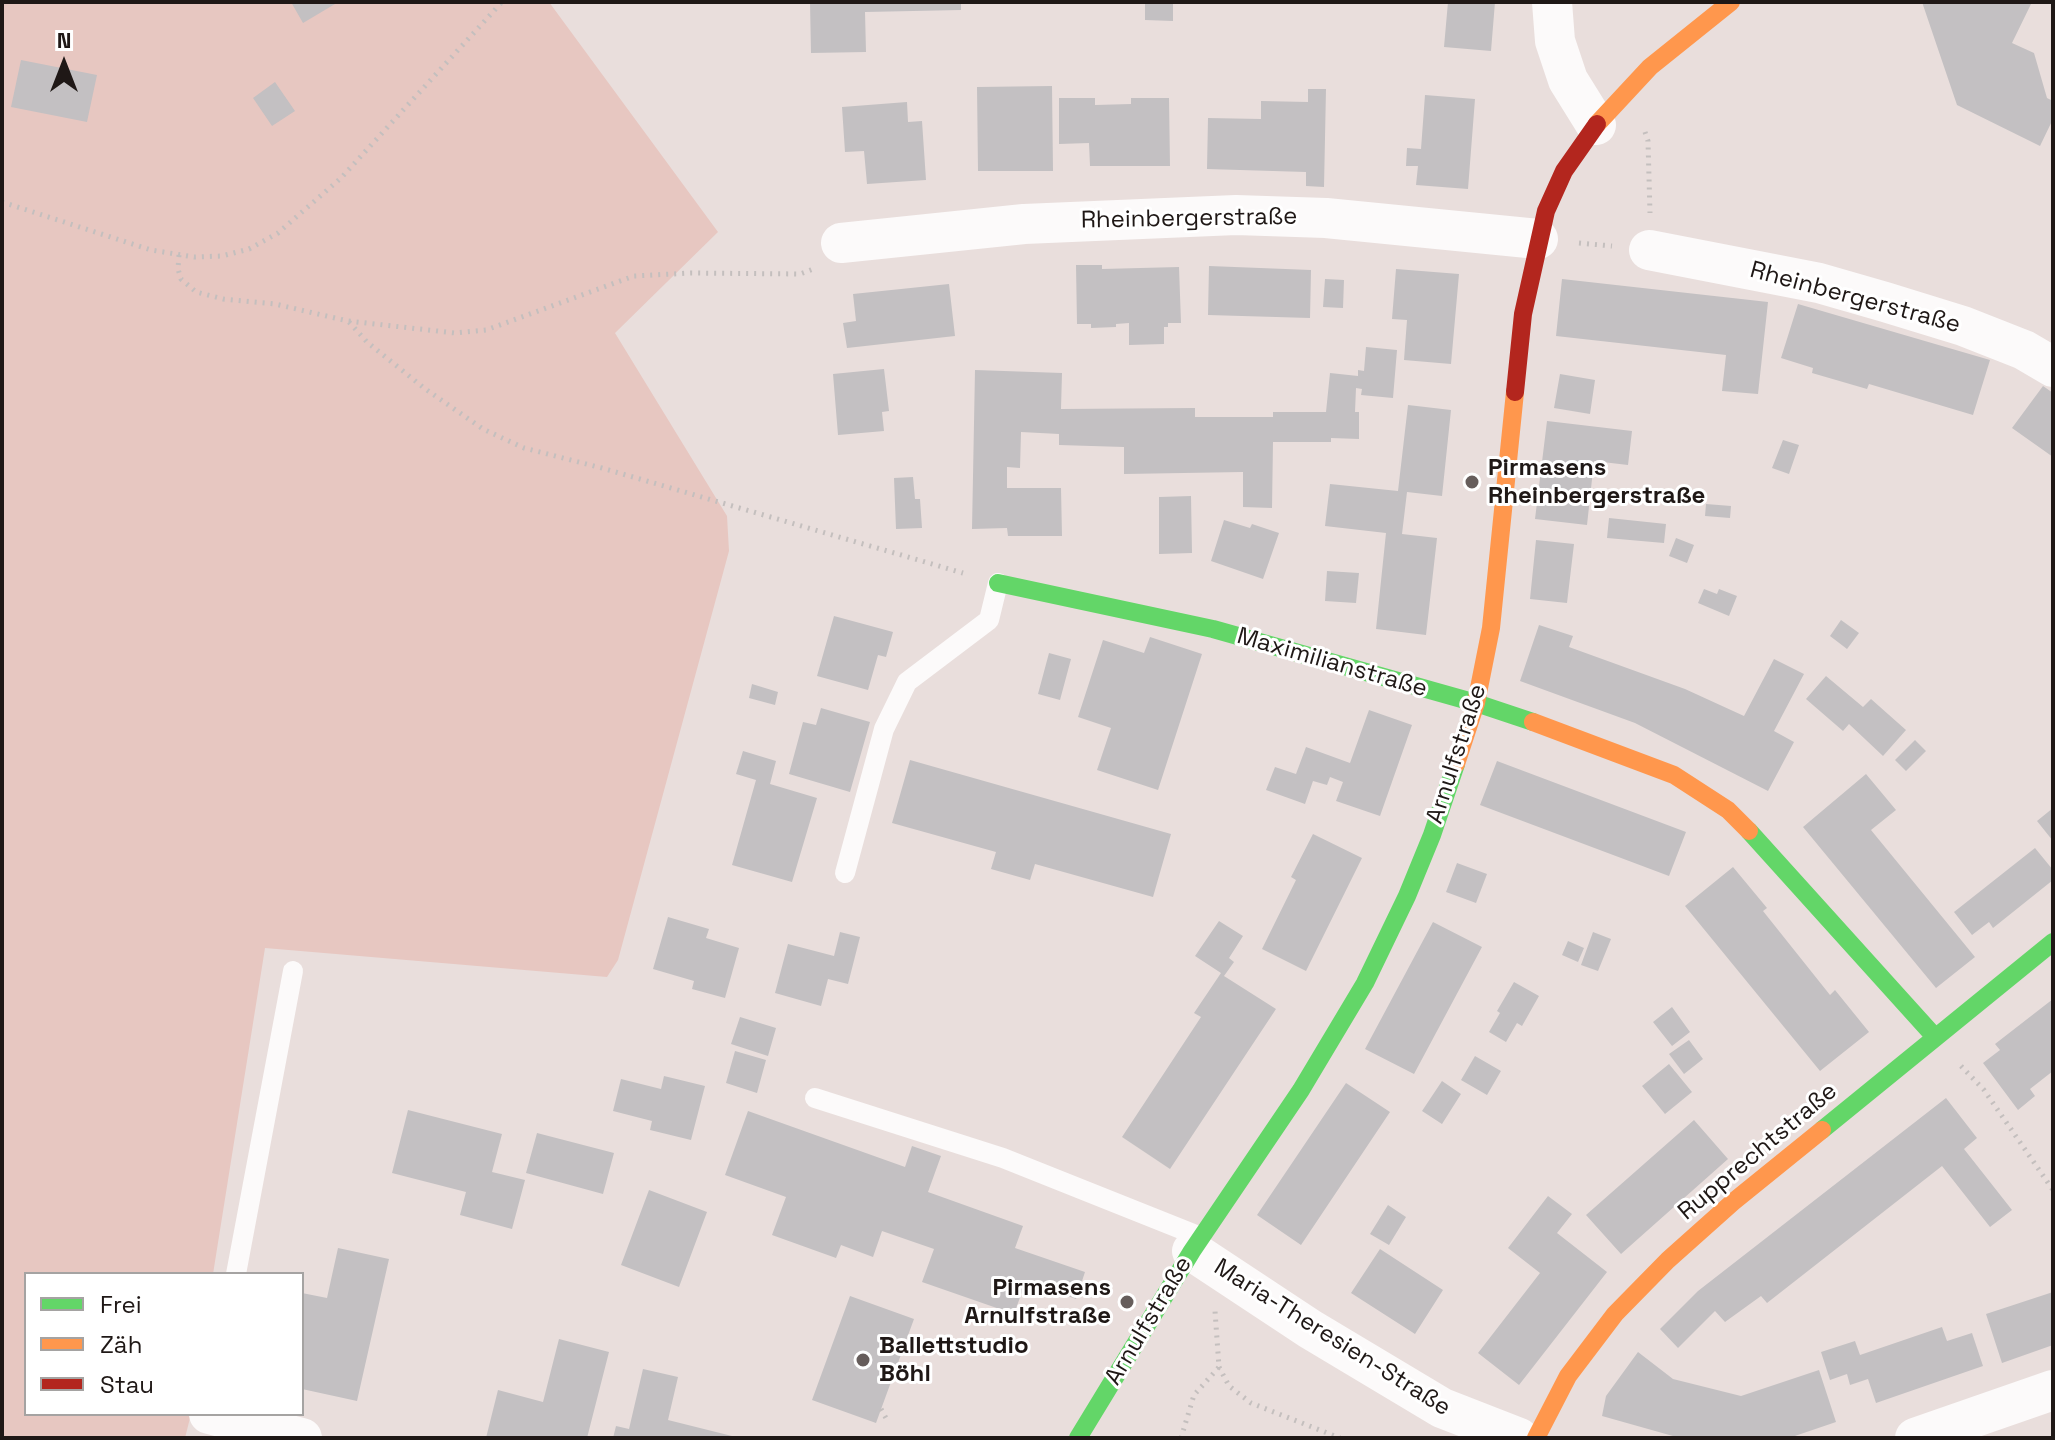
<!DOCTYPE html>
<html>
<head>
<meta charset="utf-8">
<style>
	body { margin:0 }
	#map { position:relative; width:2055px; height:1440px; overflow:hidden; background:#e9dedc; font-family:"Space Grotesk",sans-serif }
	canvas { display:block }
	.frame { position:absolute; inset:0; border:4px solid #1f1816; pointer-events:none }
	.legend { position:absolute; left:24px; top:1272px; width:280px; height:144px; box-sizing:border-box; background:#fff; border:2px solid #a5a3a2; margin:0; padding:10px 14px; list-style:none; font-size:24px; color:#1f1816 }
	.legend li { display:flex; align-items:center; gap:16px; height:40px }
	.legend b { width:40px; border:2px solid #a5a3a2 }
	.north { position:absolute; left:24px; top:24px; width:80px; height:80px; -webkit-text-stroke:6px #fff; paint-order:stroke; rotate:0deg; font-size:22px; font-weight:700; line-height:32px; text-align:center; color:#1f1816 }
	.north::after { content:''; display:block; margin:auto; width:28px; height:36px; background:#1f1816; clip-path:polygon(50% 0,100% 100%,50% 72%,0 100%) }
</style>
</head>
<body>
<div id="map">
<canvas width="2055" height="1440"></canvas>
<div class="frame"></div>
<ul class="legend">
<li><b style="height:10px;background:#63d668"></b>Frei</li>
<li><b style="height:10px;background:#ff974d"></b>Zäh</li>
<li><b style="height:10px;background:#b3261e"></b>Stau</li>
</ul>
<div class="north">N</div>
</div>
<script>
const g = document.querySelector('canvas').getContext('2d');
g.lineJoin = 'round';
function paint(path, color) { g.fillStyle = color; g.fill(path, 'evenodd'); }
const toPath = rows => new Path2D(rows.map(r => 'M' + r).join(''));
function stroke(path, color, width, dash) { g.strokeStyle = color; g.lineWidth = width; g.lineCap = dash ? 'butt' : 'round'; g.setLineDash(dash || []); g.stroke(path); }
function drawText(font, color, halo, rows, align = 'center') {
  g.font = font + ' "Space Grotesk",sans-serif'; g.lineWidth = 6; g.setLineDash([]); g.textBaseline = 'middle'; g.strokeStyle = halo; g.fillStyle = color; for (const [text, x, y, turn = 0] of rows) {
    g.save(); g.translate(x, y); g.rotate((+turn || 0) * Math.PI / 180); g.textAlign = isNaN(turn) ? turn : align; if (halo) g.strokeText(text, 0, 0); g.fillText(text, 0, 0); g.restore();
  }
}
paint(toPath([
	[2,2,549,2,718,232,615,333,727,516,729,551,618,960,607,977,265,948,213,1274,26,1274,26,1414,191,1414,185,1438,2,1438]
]), '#e7c7c1');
paint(toPath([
	[291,2,333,2,335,4,303,23],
	[810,2,961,2,961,10,865,12,866,52,811,53],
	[1145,2,1173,2,1173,21,1145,20],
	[1448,2,1495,2,1491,51,1444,47],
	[1922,2,2032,2,2012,43,2034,53,2047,98,2053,101,2053,119,2040,146,1957,105],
	[21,60,97,75,87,122,11,107],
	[275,82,295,111,272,126,253,98],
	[1052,86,1053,171,978,171,977,87],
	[1308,89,1326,89,1324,187,1306,186,1306,172,1207,169,1208,118,1261,119,1261,101,1308,102],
	[1425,95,1475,99,1468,189,1416,185,1418,166,1406,166,1407,148,1421,149],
	[1059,98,1095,98,1095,105,1131,104,1131,98,1169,98,1170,166,1090,166,1089,143,1059,144],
	[907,102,908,122,922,121,926,180,867,184,864,151,845,152,842,107],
	[1076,265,1102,265,1102,269,1179,267,1181,323,1168,323,1168,327,1164,327,1164,344,1129,345,1129,323,1116,324,1116,327,1091,328,1091,324,1077,324],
	[1209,266,1311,270,1310,318,1208,315],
	[1396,269,1459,274,1451,364,1404,360,1407,320,1392,319],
	[1325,279,1344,280,1343,308,1323,307],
	[1562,279,1768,302,1758,394,1722,391,1726,355,1556,336],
	[949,284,955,336,847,348,843,323,856,321,853,294],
	[1798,304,1990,360,1973,415,1869,384,1867,389,1812,373,1813,368,1781,358],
	[1366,347,1397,350,1393,398,1361,395,1362,389,1356,388,1355,412,1359,412,1359,439,1331,438,1331,442,1273,442,1272,508,1243,507,1243,472,1124,474,1124,447,1059,445,1059,434,1021,432,1020,468,1007,467,1007,488,1061,488,1062,536,1008,536,1007,528,972,529,975,370,1062,373,1061,409,1195,408,1195,417,1273,417,1273,412,1326,412,1330,373,1358,376,1358,370,1364,371],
	[884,369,889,411,882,412,884,431,838,435,833,374],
	[1560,374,1595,380,1590,414,1554,408],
	[2043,386,2053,393,2053,457,2012,428],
	[1408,405,1451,410,1442,496,1407,492,1402,534,1437,538,1426,635,1376,629,1386,533,1325,526,1330,484,1398,491],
	[1547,421,1632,431,1628,465,1594,461,1587,525,1535,519],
	[1783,440,1799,445,1789,474,1772,468],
	[913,477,915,499,920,499,922,528,896,529,894,478],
	[1191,496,1192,553,1159,554,1159,497],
	[1706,504,1731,506,1730,518,1705,516],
	[1609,518,1666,524,1664,543,1607,538],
	[1224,520,1250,528,1252,524,1279,533,1263,579,1211,561],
	[1676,538,1694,545,1687,563,1669,556],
	[1536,540,1574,544,1567,603,1530,599],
	[1327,571,1359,573,1356,603,1325,601],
	[1704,589,1717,594,1719,589,1737,596,1729,616,1698,603],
	[834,616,893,632,886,657,878,655,868,690,817,676],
	[1841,620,1859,633,1847,649,1830,636],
	[1539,625,1573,636,1569,647,1685,689,1744,716,1774,659,1804,674,1774,731,1794,742,1768,791,1635,723,1520,681],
	[1150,637,1202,654,1158,790,1097,770,1111,728,1078,717,1103,640,1144,653],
	[1049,653,1071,659,1060,700,1038,694],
	[1826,676,1863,707,1871,699,1906,730,1883,756,1849,724,1843,731,1806,699],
	[752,684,778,692,775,705,749,698],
	[821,708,870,722,850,792,789,774,803,722,816,725],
	[1369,710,1412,725,1380,816,1336,801,1343,782,1330,777,1327,785,1313,781,1305,804,1266,790,1275,767,1296,774,1306,747,1350,763],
	[1915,740,1926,751,1906,771,1895,760],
	[743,751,776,761,770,784,817,798,792,882,732,865,756,780,736,774],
	[910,760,1171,834,1153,897,1035,864,1030,880,991,869,996,852,892,823],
	[1497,761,1686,832,1669,876,1480,805],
	[1866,774,1896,810,1871,830,1975,957,1936,988,1803,827],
	[2053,808,2053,841,2037,821],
	[1313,834,1362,858,1306,971,1262,949,1296,880,1291,877],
	[2035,848,2053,870,2053,880,1993,928,1989,922,1972,935,1954,912],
	[1457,863,1487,874,1476,903,1446,892],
	[1733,867,1767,908,1763,911,1830,995,1835,990,1869,1032,1820,1071,1685,906],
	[668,917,709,929,706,938,739,948,725,998,692,989,694,981,653,969],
	[1219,921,1243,936,1229,958,1234,962,1224,976,1276,1009,1170,1169,1122,1137,1201,1017,1194,1013,1221,973,1195,956],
	[1433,922,1482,947,1414,1074,1365,1049],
	[840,932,860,937,848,984,828,979,821,1006,775,993,788,944,834,956],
	[1593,932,1611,939,1598,971,1581,965],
	[1568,941,1584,948,1578,962,1562,955],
	[1514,982,1539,996,1522,1026,1517,1023,1506,1042,1489,1032,1500,1013,1497,1011],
	[2053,999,2053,1071,2030,1089,2035,1096,2018,1110,1983,1063,2000,1050,1995,1044],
	[1672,1007,1690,1032,1672,1046,1653,1022],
	[740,1017,776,1028,768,1056,731,1044],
	[1689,1040,1703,1059,1684,1074,1669,1054],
	[735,1051,766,1060,757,1093,726,1083],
	[1475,1056,1501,1071,1487,1095,1461,1080],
	[1669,1064,1692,1092,1665,1114,1642,1086],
	[664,1076,705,1086,691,1140,650,1130,652,1121,613,1111,621,1079,661,1089],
	[1442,1081,1461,1094,1442,1124,1422,1111],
	[1346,1083,1390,1112,1301,1245,1257,1215],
	[1946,1098,1977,1138,1964,1149,2012,1210,1990,1227,1942,1166,1767,1303,1761,1296,1725,1322,1715,1311,1678,1348,1660,1329,1698,1291],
	[408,1110,502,1134,492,1172,525,1180,512,1229,460,1215,466,1192,392,1173],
	[748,1111,905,1167,912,1146,941,1156,928,1192,1023,1226,1015,1248,1085,1272,1076,1299,1026,1281,1014,1314,922,1282,934,1249,882,1231,873,1257,841,1245,836,1258,772,1235,786,1197,725,1175],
	[1694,1120,1728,1159,1621,1254,1586,1215],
	[537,1133,614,1153,603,1194,526,1173],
	[649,1190,707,1212,679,1287,621,1265],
	[1548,1196,1572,1214,1557,1233,1607,1272,1519,1385,1478,1353,1540,1273,1508,1248],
	[1388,1205,1406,1217,1389,1245,1370,1234],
	[338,1248,389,1259,357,1401,302,1389,302,1293,327,1298],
	[1380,1249,1443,1290,1415,1334,1351,1293],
	[2053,1292,2053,1345,2002,1363,1986,1314],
	[850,1296,914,1319,876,1423,812,1400],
	[1942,1327,1947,1341,1972,1333,1983,1366,1876,1403,1868,1379,1850,1385,1847,1374,1830,1380,1821,1352,1855,1341,1860,1355],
	[559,1339,609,1352,587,1438,486,1438,498,1390,543,1402],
	[1638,1352,1673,1379,1741,1396,1819,1370,1836,1422,1789,1438,1680,1438,1602,1416,1606,1396],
	[643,1369,678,1377,668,1420,740,1438,613,1438,616,1426,629,1429]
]), '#c3c0c2');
stroke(toPath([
	[1645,132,1648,141,1650,213],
	[2,202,151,250,194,257,222,256,249,249,278,233,341,178,502,2],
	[1579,243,1612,246],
	[179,255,178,269,181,279,196,292,223,299,275,304,348,321,455,333,486,330,634,276,691,273,800,274,816,268],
	[349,322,367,342,424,388,483,429,524,448,602,468,963,573],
	[1961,1066,1984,1090,2053,1190],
	[1219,1367,1229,1386,1251,1403,1340,1438],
	[881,1409,887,1420],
	[1181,1438,1194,1395,1219,1367,1215,1311]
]), '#c4bfbe', 5, [2, 6]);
stroke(toPath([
	[845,873,884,729,907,682,989,620,998,583],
	[815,1098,1003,1158,1201,1237],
	[236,1274,293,971]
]), '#fcfafa', 20);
stroke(toPath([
	[1552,2,1555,41,1568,80,1596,125],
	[841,243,1024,224,1236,215,1326,218,1538,239],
	[1649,250,1819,283,1885,302,1963,326,2024,350,2053,367],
	[1192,1251,1310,1329,1442,1408,1519,1438],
	[209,1414,302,1438],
	[1915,1438,2053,1390]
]), '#fcfafa', 40);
stroke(toPath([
	[998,583,1213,629,1476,703,1533,722],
	[1749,831,1935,1037],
	[1822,1130,2053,942],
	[1078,1438,1192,1251,1301,1090,1365,983,1407,896,1432,835,1456,764]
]), '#63d668', 18);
stroke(toPath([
	[1597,124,1650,67,1731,2],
	[1533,722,1674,775,1728,810,1749,831],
	[1456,764,1476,703,1491,628,1515,392],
	[1536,1438,1568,1376,1615,1314,1668,1260,1733,1202,1822,1130]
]), '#ff974d', 18);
stroke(toPath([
	[1515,392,1523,314,1546,211,1564,171,1597,124]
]), '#b3261e', 18);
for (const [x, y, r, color] of [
	[1472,482,8,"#665d5b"],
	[1127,1302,8,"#665d5b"],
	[863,1360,8,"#665d5b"]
]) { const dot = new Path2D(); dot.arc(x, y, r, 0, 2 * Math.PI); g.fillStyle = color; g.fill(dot); stroke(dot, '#fff', 3); }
drawText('24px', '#1f1816', '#fff', [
	["Rheinbergerstraße",1189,219,-1],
	["Rheinbergerstraße",1855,298,15],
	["Maximilianstraße",1332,663,16],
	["Arnulfstraße",1457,754,-72],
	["Rupprechtstraße",1758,1152,-40],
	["Arnulfstraße",1149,1321,-59],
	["Maria-Theresien-Straße",1332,1338,32]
]);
drawText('bold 24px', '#1f1816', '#fff', [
	["Pirmasens",1488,468],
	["Rheinbergerstraße",1488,496],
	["Pirmasens",1111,1288,"right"],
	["Arnulfstraße",1111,1316,"right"],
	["Ballettstudio",879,1346],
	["Böhl",879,1374]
], 'left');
</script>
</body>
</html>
